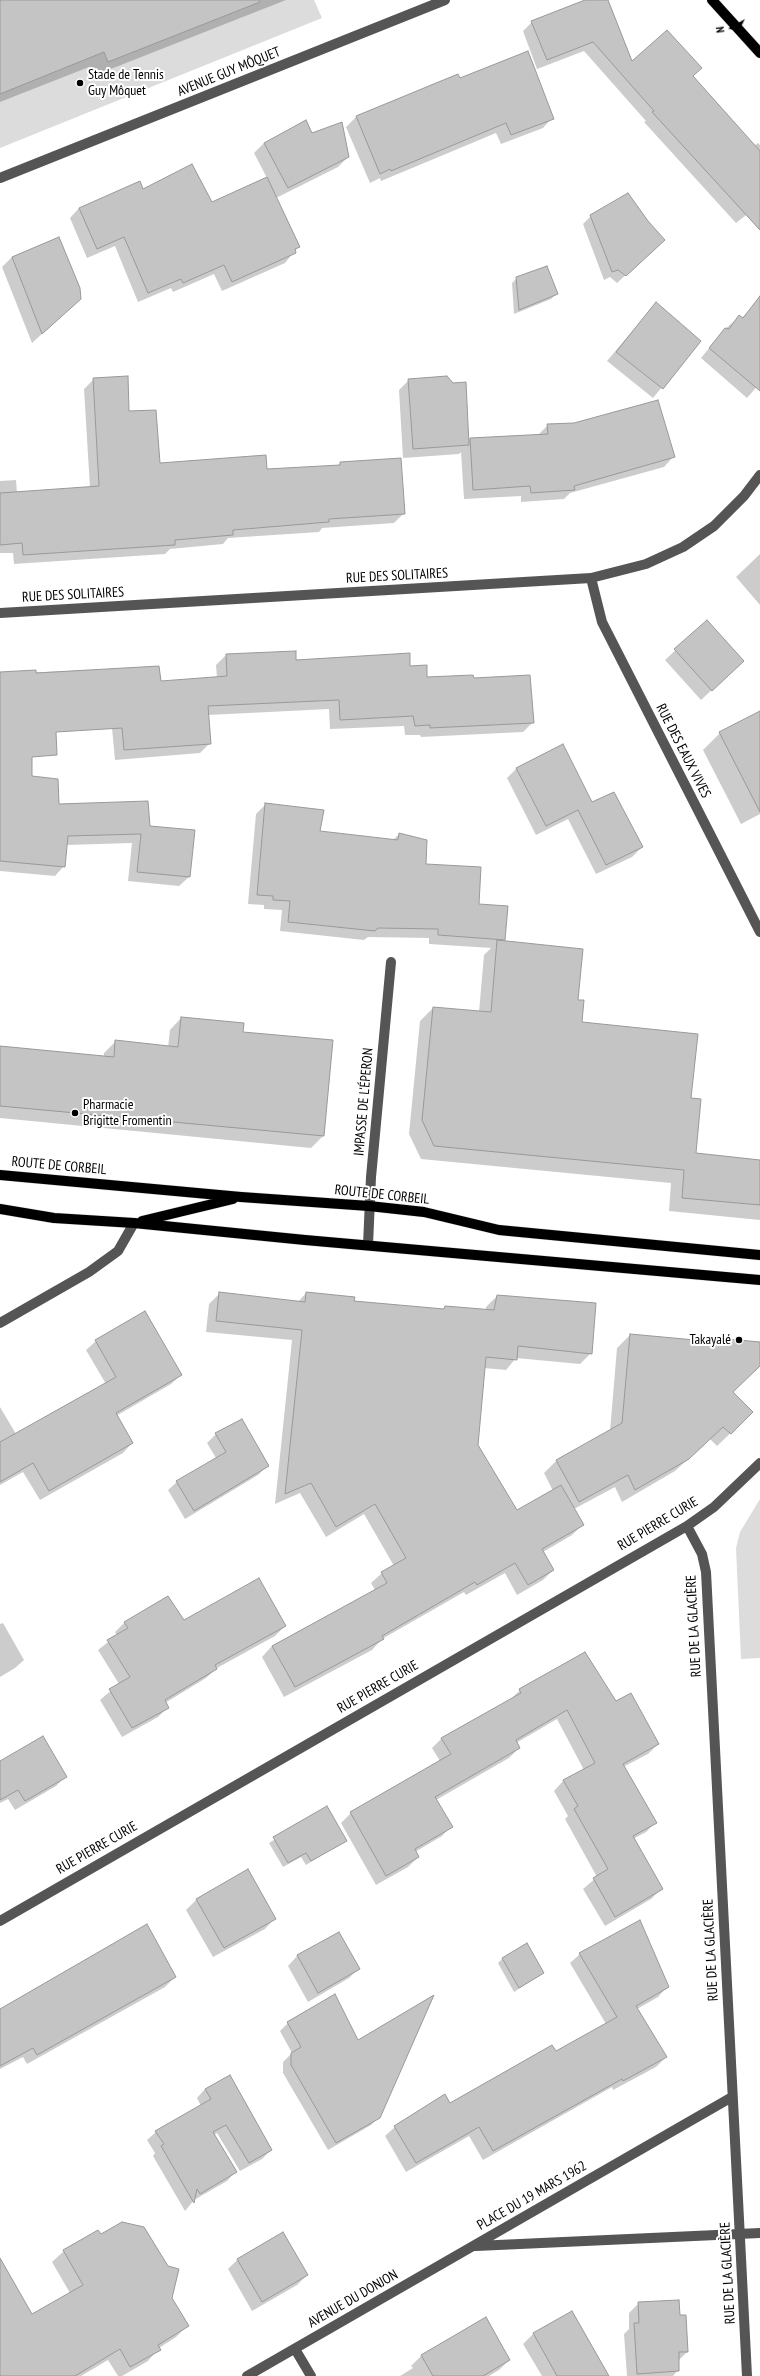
<!DOCTYPE html>
<html>
<head>
<meta charset="utf-8">
<style>
	body { margin:0 }
	#map { position:relative; width:760px; height:2376px; overflow:hidden; background:#fff; font-family:"PT Sans Narrow",sans-serif }
	canvas { display:block }
	.north { position:absolute; left:712px; top:8px; width:40px; height:40px; -webkit-text-stroke:3px #fff; paint-order:stroke; rotate:262deg; font-size:11px; font-weight:700; line-height:16px; text-align:center; color:#000 }
	.north::after { content:''; display:block; margin:auto; width:14px; height:18px; background:#000; clip-path:polygon(50% 0,100% 100%,50% 72%,0 100%) }
</style>
</head>
<body>
<div id="map">
<canvas width="760" height="2376"></canvas>
<div class="north">N</div>
</div>
<script>
const g = document.querySelector('canvas').getContext('2d');
g.lineJoin = 'round';
function paint(path, color) { g.fillStyle = color; g.fill(path, 'evenodd'); }
const toPath = rows => new Path2D(rows.map(r => 'M' + r).join(''));
function stroke(path, color, width, dash) { g.strokeStyle = color; g.lineWidth = width; g.lineCap = dash ? 'butt' : 'round'; g.setLineDash(dash || []); g.stroke(path); }
function drawText(font, color, halo, rows, align = 'center') {
  g.font = font + ' "PT Sans Narrow",sans-serif'; g.lineWidth = 4; g.setLineDash([]); g.textBaseline = 'middle'; g.strokeStyle = halo; g.fillStyle = color; for (const [text, x, y, turn = 0] of rows) {
    g.save(); g.translate(x, y); g.rotate((+turn || 0) * Math.PI / 180); g.textAlign = isNaN(turn) ? turn : align; if (halo) g.strokeText(text, 0, 0); g.fillText(text, 0, 0); g.restore();
  }
}
paint(toPath([
	[0,0,314,0,322,18,0,148],
	[760,1499,760,1658,741,1659,736,1548,740,1532]
]), '#dcdcdc');
paint(toPath([
	[0,0,286,0,93,76,89,67,0,102],
	[588,0,607,0,632,62,754,146,758,143,760,145,760,230,746,215,736,223,644,122,646,121,584,51,537,69,523,31,532,22],
	[458,76,459,79,552,118,543,128,501,144,496,133,381,181,380,178,370,183,346,127,356,117],
	[312,134,348,157,338,167,276,198,298,247,285,263,222,291,214,274,173,292,171,288,138,302,115,246,87,258,70,218,79,208,142,190,212,203,267,178,254,153,264,143],
	[591,216,655,248,617,283,610,277,604,280,583,224],
	[59,239,80,299,32,343,2,267,12,257],
	[517,278,556,294,551,299,514,314,512,283],
	[656,303,700,341,653,398,607,361],
	[752,308,760,314,760,383,747,398,701,358,725,329,739,317,742,318],
	[94,379,128,412,159,464,266,470,337,466,341,463,404,513,394,523,322,528,319,532,228,538,223,544,170,549,165,554,14,564,13,553,0,553,0,481,16,480,17,493,90,488,84,389],
	[409,380,452,384,468,441,470,438,538,435,548,425,673,457,664,467,570,493,564,499,521,502,521,496,464,499,461,452,459,454,403,458,399,390],
	[760,554,760,605,736,577],
	[707,621,743,661,701,700,665,660],
	[226,655,409,667,426,678,473,680,533,722,523,732,421,737,420,735,405,735,404,726,330,729,329,709,208,715,210,743,200,753,115,760,112,728,0,731,0,674,159,667,160,682,217,678,216,665],
	[760,712,760,814,741,824,703,750,720,733],
	[517,768,592,804,642,847,632,857,596,874,568,819,536,835,507,778],
	[0,775,31,777,58,805,149,827,189,877,179,886,128,881,132,843,66,845,64,866,55,876,0,871],
	[266,804,319,832,393,840,399,834,425,865,478,905,504,939,502,942,576,1001,581,1023,690,1098,695,1154,760,1161,760,1220,669,1211,671,1183,421,1159,409,1134,420,1021,433,1008,479,1012,484,955,491,948,429,944,429,938,368,937,364,940,280,931,282,910,264,909,264,905,248,904,256,814],
	[181,1018,242,1033,323,1136,311,1148,0,1118,0,1047,104,1057,104,1053,116,1041,168,1047,170,1030],
	[220,1293,298,1302,306,1293,353,1301,442,1310,445,1307,486,1311,486,1307,497,1296,591,1353,580,1364,516,1358,506,1370,484,1368,477,1445,517,1511,553,1491,544,1473,556,1461,610,1431,617,1348,630,1335,692,1341,697,1337,760,1343,760,1365,732,1392,739,1425,717,1446,710,1439,675,1471,622,1502,615,1487,574,1509,583,1524,572,1535,543,1552,553,1570,543,1580,517,1595,505,1573,466,1595,464,1592,382,1639,372,1650,284,1697,262,1657,272,1646,375,1590,371,1583,382,1573,394,1566,364,1514,326,1537,300,1493,275,1504,292,1340,206,1332,209,1304],
	[96,1341,181,1375,171,1384,116,1416,132,1443,123,1453,40,1500,23,1472,0,1485,0,1407,16,1434,106,1384,86,1350],
	[216,1434,267,1466,258,1475,185,1519,168,1490,177,1482,216,1458,207,1443],
	[125,1622,285,1626,275,1636,217,1668,206,1678,165,1703,168,1707,158,1717,122,1737,100,1700,119,1684,98,1650,117,1635,115,1632],
	[3,1623,24,1660,15,1668,0,1677,0,1624],
	[520,1690,615,1702,658,1744,648,1754,623,1767,656,1822,646,1832,633,1839,661,1889,651,1899,605,1926,583,1889,597,1877,565,1819,568,1816,554,1791,563,1781,584,1770,557,1719,516,1743,519,1748,509,1758,436,1800,451,1826,442,1836,415,1852,418,1857,408,1867,376,1885,341,1823,351,1813,440,1761,432,1748,442,1738,510,1700],
	[0,1763,66,1776,56,1786,15,1810,8,1799,0,1803],
	[327,1808,346,1840,306,1865,301,1857,283,1867,269,1843],
	[248,1871,274,1919,265,1929,213,1957,186,1910,196,1900],
	[338,1933,359,1968,349,1978,308,2002,288,1966,297,1956],
	[580,1954,667,1987,658,1997,637,2009,666,2057,656,2067,613,2090,612,2087,483,2160,469,2136,406,2172,385,2136,395,2127,449,2105,555,2053,606,2024,570,1963],
	[503,1958,543,1973,514,1992,498,1963],
	[175,1977,165,1987,27,2064,23,2057,0,2069,0,2010],
	[335,1996,379,2117,371,2125,328,2150,283,2073,283,2062,292,2053,280,2031,288,2023],
	[230,2076,271,2150,262,2159,240,2171,217,2133,214,2135,235,2172,227,2181,194,2200,185,2211,153,2156,155,2153,147,2140,156,2132,201,2106,197,2098,205,2089],
	[64,2251,187,2326,176,2337,159,2348,148,2361,122,2376,118,2376,108,2360,81,2376,0,2376,0,2289,31,2315,70,2293,52,2262],
	[238,2259,307,2275,297,2285,252,2311,228,2269],
	[639,2303,679,2316,687,2352,678,2361,678,2370,673,2376,627,2376,624,2334,629,2329,629,2313],
	[571,2312,608,2376,542,2376,523,2344,533,2334],
	[485,2319,509,2360,499,2370,489,2376,400,2376,413,2368,411,2366,421,2356]
]), '#0003');
const building = toPath([
	[0,0,259,0,260,2,108,62,104,52,0,94,0,0],
	[585,0,608,0,632,61,667,30,702,68,693,76,760,151,760,230,652,112,654,111,593,42,547,60,531,21,585,0],
	[528,51,554,119,511,135,506,123,391,171,390,169,380,174,356,116,458,74,460,78,528,51],
	[306,120,312,133,342,122,349,157,288,188,264,143,306,120],
	[192,164,212,202,267,177,300,247,295,249,296,253,232,282,224,265,183,283,181,279,148,293,124,237,97,249,79,208,140,181,143,189,192,164],
	[628,193,648,221,665,240,626,276,618,270,612,272,590,215,628,193],
	[59,237,80,288,81,299,42,334,12,257,59,237],
	[547,266,558,294,519,310,516,277,547,266],
	[760,296,760,391,709,348,725,328,729,329,739,315,743,318,760,296],
	[656,302,701,341,663,389,616,352,656,302],
	[128,376,129,411,156,410,160,463,266,455,267,469,340,465,340,462,401,458,405,514,329,519,329,522,233,530,233,535,175,540,175,545,23,555,22,543,0,545,0,493,99,486,93,378,128,376],
	[447,376,453,383,466,382,469,445,413,449,408,379,447,376],
	[658,400,675,457,574,486,575,490,531,493,530,486,473,490,470,438,548,434,547,424,574,423,658,400],
	[707,620,744,661,712,691,674,649,707,620],
	[296,651,296,660,410,653,410,666,427,665,427,677,473,675,474,678,530,675,534,723,430,728,430,725,415,726,413,716,340,720,339,700,208,706,211,744,124,750,122,728,56,732,57,755,32,757,32,776,58,779,59,804,148,801,150,826,195,830,190,877,137,872,141,834,68,836,65,867,0,861,0,672,36,670,36,673,159,666,161,681,227,676,226,654,296,651],
	[760,711,760,812,719,732,760,711],
	[563,744,592,802,614,792,643,847,606,865,578,810,546,826,516,768,563,744],
	[265,803,324,810,320,831,398,840,399,833,427,840,426,864,481,867,479,904,508,906,505,940,438,935,438,929,378,928,375,931,288,922,290,901,273,900,273,896,257,895,265,803],
	[497,940,583,949,578,1000,584,1000,582,1022,698,1034,691,1098,701,1099,696,1153,760,1160,760,1205,682,1198,684,1170,434,1146,422,1120,433,1007,491,1012,497,940],
	[181,1017,244,1023,243,1032,333,1040,324,1136,0,1106,0,1046,114,1057,115,1040,178,1047,181,1017],
	[219,1292,305,1302,306,1292,355,1297,354,1301,444,1309,445,1306,494,1310,497,1295,596,1303,592,1354,518,1346,517,1360,486,1357,478,1445,517,1510,561,1485,584,1525,542,1549,554,1570,528,1585,515,1563,477,1585,475,1582,382,1636,384,1639,295,1687,272,1646,387,1583,381,1572,406,1558,375,1504,336,1527,311,1483,285,1494,302,1330,216,1321,219,1292],
	[145,1311,182,1375,116,1413,133,1443,49,1491,33,1463,0,1482,0,1442,116,1377,95,1340,145,1311],
	[630,1334,695,1340,696,1336,760,1342,760,1366,733,1392,753,1412,731,1434,723,1427,689,1459,635,1490,628,1475,579,1502,556,1460,622,1423,630,1334],
	[242,1419,269,1466,194,1511,176,1481,226,1452,215,1433,242,1419],
	[259,1578,286,1626,215,1665,217,1669,165,1700,169,1708,132,1728,109,1689,130,1677,107,1640,128,1628,124,1622,168,1596,184,1620,259,1578],
	[585,1652,616,1701,631,1693,659,1744,623,1764,657,1823,633,1836,663,1889,615,1917,593,1878,608,1869,574,1809,578,1806,563,1780,595,1763,567,1710,516,1740,520,1748,435,1797,453,1827,415,1849,419,1857,386,1876,350,1812,451,1754,441,1738,521,1693,519,1689,585,1652],
	[43,1736,67,1777,25,1801,18,1790,0,1800,0,1761,43,1736],
	[327,1806,347,1841,311,1861,306,1853,288,1863,273,1837,327,1806],
	[248,1869,276,1919,224,1948,196,1899,248,1869],
	[640,1920,669,1987,636,2006,667,2057,623,2081,622,2079,493,2151,479,2127,416,2163,394,2126,445,2094,450,2103,552,2045,556,2051,617,2017,579,1953,640,1920],
	[147,1924,176,1977,37,2055,33,2048,0,2066,0,2009,147,1924],
	[339,1932,360,1969,318,1993,297,1955,339,1932],
	[527,1943,544,1973,519,1988,502,1958,527,1943],
	[335,1994,358,2040,434,1995,380,2118,336,2143,291,2065,291,2053,301,2047,287,2022,335,1994],
	[230,2075,272,2150,249,2163,226,2125,213,2132,237,2172,200,2194,197,2189,194,2203,161,2146,164,2144,155,2131,211,2099,205,2089,230,2075],
	[122,2222,144,2227,168,2266,179,2269,172,2298,189,2326,158,2345,161,2350,130,2367,120,2349,75,2376,0,2376,0,2258,32,2314,83,2285,63,2250,98,2230,101,2234,122,2222],
	[283,2232,308,2275,262,2302,237,2259,283,2232],
	[679,2300,680,2315,686,2315,688,2352,679,2352,679,2371,637,2374,634,2323,639,2323,638,2302,679,2300],
	[572,2311,609,2376,557,2376,533,2333,572,2311],
	[486,2317,510,2360,483,2376,433,2376,421,2355,486,2317]
]);
paint(building, '#c4c4c4');
stroke(building, '#999', 1);
const major = toPath([
	[712,0,760,53],
	[0,1175,241,1197,369,1206,424,1212,499,1230,760,1255],
	[0,1209,54,1218,134,1223,305,1240,760,1280],
	[142,1221,233,1199]
]);
stroke(major, '#dbdbdb', 11);
stroke(toPath([
	[0,178,445,0],
	[591,578,602,622,760,932],
	[0,613,591,578,646,564,683,547,714,526,744,496,760,475],
	[368,1245,371,1177,391,962],
	[0,1323,89,1272,118,1251,134,1223],
	[687,1526,702,1554,706,1572,747,2376],
	[0,1921,687,1526,714,1507,760,1463],
	[476,2246,760,2233],
	[295,2349,311,2376],
	[247,2376,732,2097]
]), '#555', 10);
stroke(major, '#000', 10);
for (const [x, y, r, color] of [
	[80,83,4,"#000"],
	[75,1113,4,"#000"],
	[739,1340,4,"#000"]
]) { const dot = new Path2D(); dot.arc(x, y, r, 0, 2 * Math.PI); g.fillStyle = color; g.fill(dot); stroke(dot, '#fff', 1.5); }
drawText('14px', '#000', '#fff', [
	["AVENUE GUY MÔQUET",229,72,-22],
	["RUE DES SOLITAIRES",397,576,-3],
	["RUE DES SOLITAIRES",73,595,-3],
	["RUE DES EAUX VIVES",683,751,63],
	["IMPASSE DE L'ÉPERON",364,1102,-85],
	["ROUTE DE CORBEIL",59,1166,5],
	["ROUTE DE CORBEIL",382,1195,6],
	["RUE PIERRE CURIE",658,1524,-31],
	["RUE DE LA GLACIÈRE",694,1626,-93],
	["RUE PIERRE CURIE",378,1687,-30],
	["RUE PIERRE CURIE",97,1848,-30],
	["RUE DE LA GLACIÈRE",711,1950,-93],
	["PLACE DU 19 MARS 1962",532,2196,-30],
	["RUE DE LA GLACIÈRE",728,2273,-93],
	["AVENUE DU DONJON",353,2299,-30]
]);
drawText('14px', '#000', '#fff', [
	["Stade de Tennis",88,75],
	["Guy Môquet",88,91],
	["Pharmacie",83,1105],
	["Brigitte Fromentin",83,1121],
	["Takayalé",731,1340,"right"]
], 'left');
</script>
</body>
</html>
